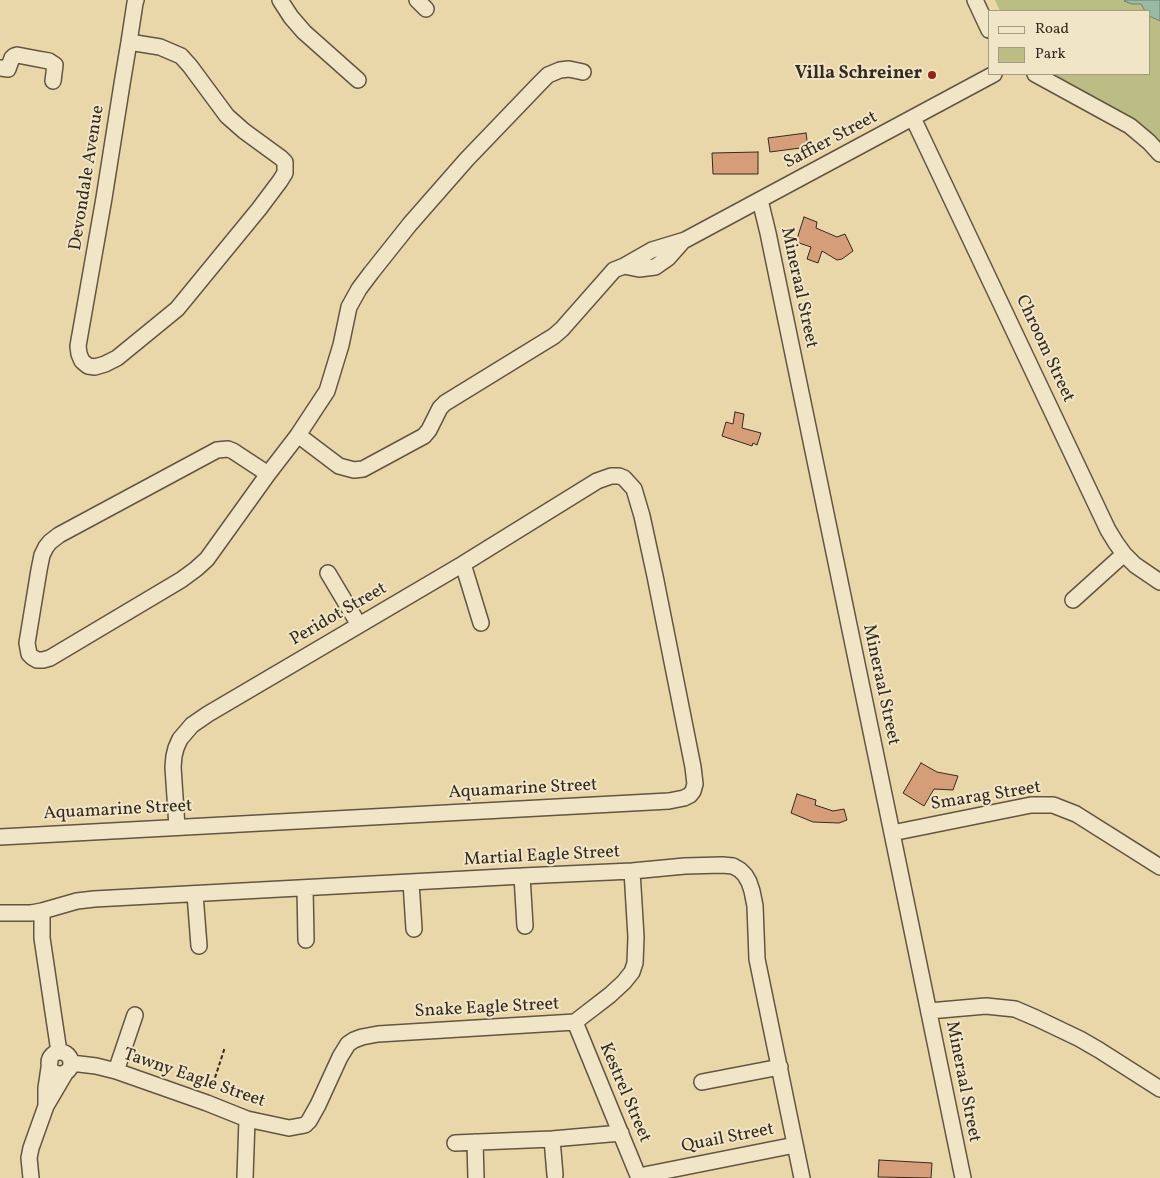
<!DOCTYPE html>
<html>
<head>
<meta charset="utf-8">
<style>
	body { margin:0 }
	#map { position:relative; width:1160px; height:1178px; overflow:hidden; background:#ead7a9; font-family:Vollkorn,serif }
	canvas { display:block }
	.legend { position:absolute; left:988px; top:10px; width:162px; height:65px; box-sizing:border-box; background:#f1e5c7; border:1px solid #a59a84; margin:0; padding:6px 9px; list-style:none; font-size:15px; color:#342a1f }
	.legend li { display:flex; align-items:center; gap:10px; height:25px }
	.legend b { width:25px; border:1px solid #a59a84 }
</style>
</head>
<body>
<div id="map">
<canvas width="1160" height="1178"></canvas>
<ul class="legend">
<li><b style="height:6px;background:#f1e5c7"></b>Road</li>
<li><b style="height:14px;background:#bbbd85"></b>Park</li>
</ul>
</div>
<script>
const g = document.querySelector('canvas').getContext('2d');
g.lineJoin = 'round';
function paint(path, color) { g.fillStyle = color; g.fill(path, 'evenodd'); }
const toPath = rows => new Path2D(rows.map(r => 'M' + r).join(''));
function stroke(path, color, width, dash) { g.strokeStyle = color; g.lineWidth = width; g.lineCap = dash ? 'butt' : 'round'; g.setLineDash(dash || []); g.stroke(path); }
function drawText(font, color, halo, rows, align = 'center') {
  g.font = font + ' Vollkorn,serif'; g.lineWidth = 4; g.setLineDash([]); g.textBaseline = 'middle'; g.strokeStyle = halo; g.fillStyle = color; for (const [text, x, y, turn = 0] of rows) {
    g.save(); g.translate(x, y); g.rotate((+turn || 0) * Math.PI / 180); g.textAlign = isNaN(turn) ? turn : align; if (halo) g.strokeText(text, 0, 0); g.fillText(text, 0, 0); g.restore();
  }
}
paint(toPath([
	[995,0,1160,0,1160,141,1049,74,1149,74,1149,11,1000,11]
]), '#bbbd85');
const water = toPath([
	[1126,0,1160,0,1160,21,1149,16,1149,11,1145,11,1141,4,1132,4,1124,1,1126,0]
]);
paint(water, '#98baa4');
stroke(water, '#70806f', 1);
const building = toPath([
	[806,133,808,147,770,152,768,138,806,133],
	[758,152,758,174,713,174,712,153,758,152],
	[804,217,817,222,816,228,837,237,845,234,853,251,842,259,837,260,822,251,818,263,807,259,811,247,796,242,804,217],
	[735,412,744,414,742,428,761,433,757,445,753,443,752,446,722,436,726,422,733,424,735,412],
	[921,763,937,772,958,776,953,790,934,789,924,806,903,793,921,763],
	[797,794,816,800,815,805,833,811,844,809,847,820,839,823,813,822,791,813,797,794],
	[879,1160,932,1163,931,1178,878,1177,879,1160]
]);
paint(building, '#d59e79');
stroke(building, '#342a1f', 1);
const minor = toPath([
	[280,0,291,17,304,32,358,80],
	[417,0,426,9],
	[975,0,989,30],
	[129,42,160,47,181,56,190,66,227,116,244,131,281,158,285,162,285,173,280,181,259,209,177,309,117,358,105,364,95,367,88,366,82,361,79,354,78,346,104,198,122,84,129,42,135,3,136,0],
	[0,68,8,69,12,58,14,56,17,55,38,59,49,61,55,65,53,81],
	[1035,74,1130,126,1149,142,1160,154],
	[913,118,1108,530,1116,543,1124,554,1135,565,1160,582],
	[760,200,768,233,892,833,963,1178],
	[624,266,639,269,655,267,668,258,683,241],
	[298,435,339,466,354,470,363,469,424,436,429,430,440,408,445,403,554,336,562,329,614,270,624,266,652,250,685,240,994,74],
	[268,474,233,451,228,449,217,450,59,535,50,542,46,547,42,555,39,570,27,643,29,654,32,657,37,660,43,660,50,658,181,580,196,569,207,559,268,474,298,435,327,391,341,345,349,307,359,289,371,273,410,224,467,159,540,83,548,75,560,70,569,69,583,72],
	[463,564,481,623],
	[328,573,359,625],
	[1073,600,1124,554],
	[892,833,1031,805,1053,805,1076,814,1160,867],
	[0,837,669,801,684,798,690,795,693,791,695,784,693,767,655,576,642,516,634,489,624,478,619,476,611,476,597,481,463,564,208,714,192,725,180,739,176,748,174,756,173,767,177,827],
	[522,876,525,926],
	[411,882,414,929],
	[305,888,306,940],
	[195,894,199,946],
	[42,911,42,938,59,1052],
	[0,913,31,913,42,911,77,901,94,899,522,876,632,871,685,866,722,865,733,866,740,870,745,875,749,882,752,891,755,906,757,959,802,1178],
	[929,1011,986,1006,1015,1009,1036,1018,1080,1039,1099,1050,1160,1089],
	[575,1022,639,1178],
	'49 1063a11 11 0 1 1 22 0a11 11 0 1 1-22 0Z',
	[71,1063,96,1066,116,1071,207,1103,247,1119,289,1128,305,1125,309,1121,318,1105,340,1057,348,1044,354,1040,362,1037,378,1034,575,1022,584,1015,610,995,624,982,632,972,635,963,636,937,632,871],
	[116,1071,135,1015],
	[702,1082,780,1067],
	[46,1106,46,1088,50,1061],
	[552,1139,555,1175],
	[475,1142,476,1178],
	[455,1143,552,1139,621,1133],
	[639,1176,795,1145],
	[31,1178,29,1158,31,1148,46,1106,66,1072],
	[245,1178,247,1119]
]);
stroke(minor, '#625542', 18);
stroke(toPath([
	[211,1090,225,1047]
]), '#342a1f', 2, [4, 2.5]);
stroke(minor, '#f1e5c7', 15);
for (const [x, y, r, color] of [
	[932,75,5,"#8f2418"]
]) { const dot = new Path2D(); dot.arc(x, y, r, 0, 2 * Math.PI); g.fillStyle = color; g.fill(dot); stroke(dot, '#f1e5c7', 2); }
drawText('bold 18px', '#342a1f', '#f1e5c7', [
	["Villa Schreiner",922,75]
], 'right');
drawText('18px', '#342a1f', '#f1e5c7', [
	["Saffier Street",831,141,-28],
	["Devondale Avenue",88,178,-81],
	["Mineraal Street",798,288,78],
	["Chroom Street",1044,349,65],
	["Peridot Street",339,615,-30],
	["Mineraal Street",880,685,78],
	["Aquamarine Street",523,790,-3],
	["Smarag Street",986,797,-9],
	["Aquamarine Street",118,811,-3],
	["Martial Eagle Street",542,857,-3],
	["Snake Eagle Street",487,1009,-3],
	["Tawny Eagle Street",194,1079,19],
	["Mineraal Street",962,1082,79],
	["Kestrel Street",624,1093,67],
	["Quail Street",728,1139,-11]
]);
</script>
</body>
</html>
